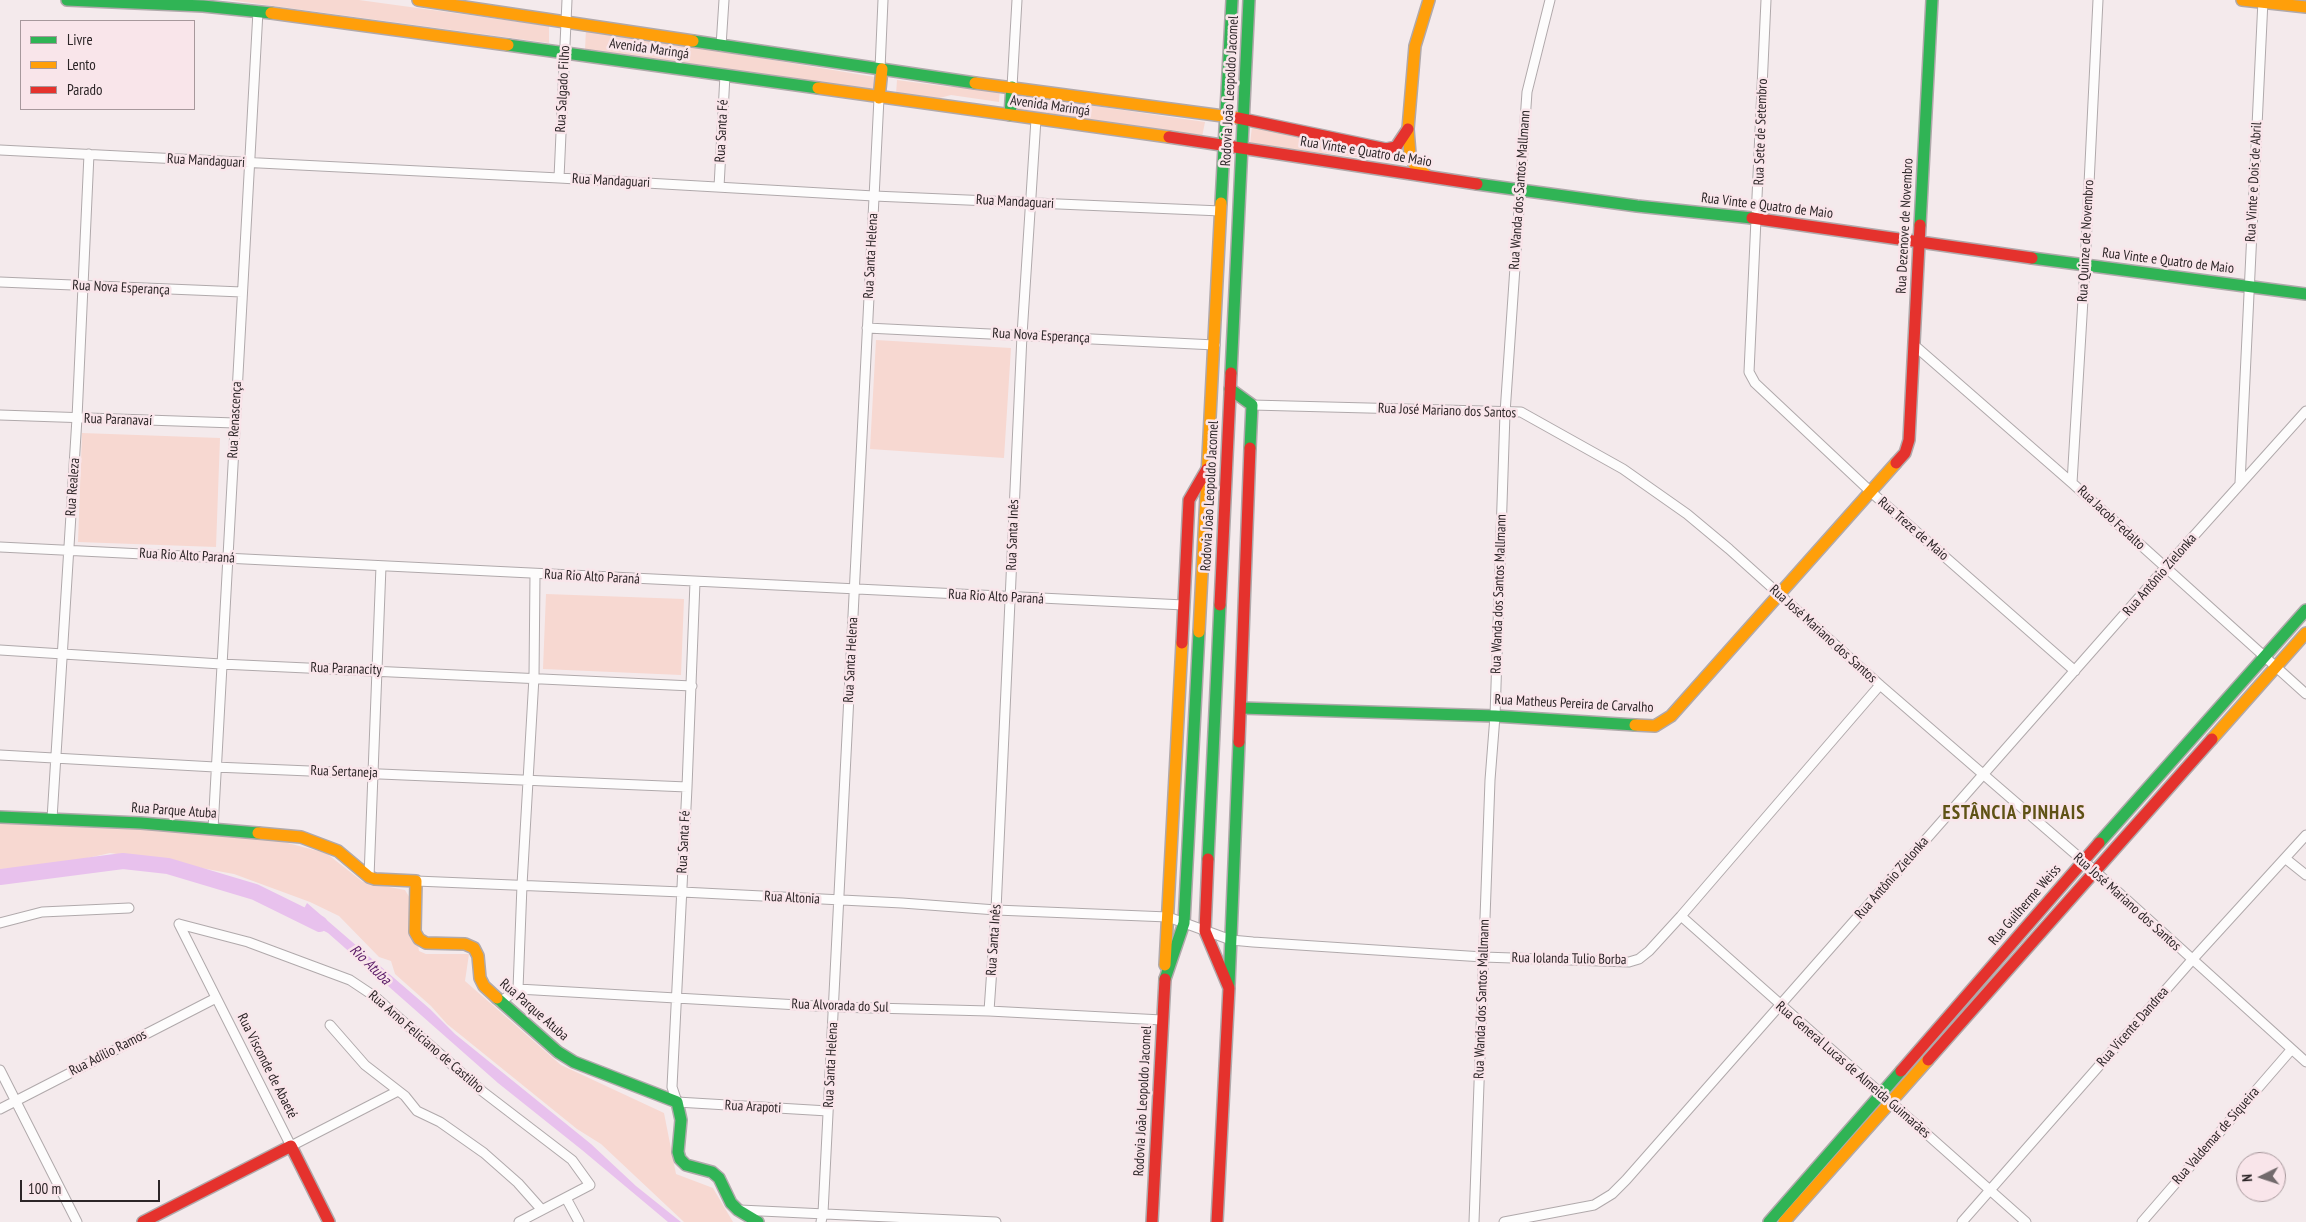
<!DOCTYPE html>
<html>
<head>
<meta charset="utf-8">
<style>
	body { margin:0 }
	#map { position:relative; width:2306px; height:1222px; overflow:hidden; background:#f4eaec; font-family:"PT Sans Narrow",sans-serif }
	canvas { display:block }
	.legend { position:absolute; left:20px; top:20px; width:175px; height:90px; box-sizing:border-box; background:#f9e5ea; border:1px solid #a7989c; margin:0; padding:6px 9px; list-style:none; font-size:15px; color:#2c2527 }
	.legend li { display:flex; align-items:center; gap:10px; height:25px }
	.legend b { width:25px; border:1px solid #a7989c }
	.north { position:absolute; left:2236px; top:1152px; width:50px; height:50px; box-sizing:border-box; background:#f9e5ea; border:1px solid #a7989c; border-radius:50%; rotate:266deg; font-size:14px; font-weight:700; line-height:20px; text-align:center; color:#2c2527 }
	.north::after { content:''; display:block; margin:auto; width:18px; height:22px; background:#726a6c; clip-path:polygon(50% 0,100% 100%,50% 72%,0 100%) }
	.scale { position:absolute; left:20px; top:1180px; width:140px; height:22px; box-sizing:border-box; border:2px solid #2c2527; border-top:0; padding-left:6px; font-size:15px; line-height:18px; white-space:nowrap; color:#2c2527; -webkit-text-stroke:4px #f9e5ea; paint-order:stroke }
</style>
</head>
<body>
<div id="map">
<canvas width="2306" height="1222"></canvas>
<ul class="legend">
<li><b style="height:6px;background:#30b455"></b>Livre</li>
<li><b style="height:6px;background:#ff9f0a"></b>Lento</li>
<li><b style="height:6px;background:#e5322d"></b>Parado</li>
</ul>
<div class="north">N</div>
<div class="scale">100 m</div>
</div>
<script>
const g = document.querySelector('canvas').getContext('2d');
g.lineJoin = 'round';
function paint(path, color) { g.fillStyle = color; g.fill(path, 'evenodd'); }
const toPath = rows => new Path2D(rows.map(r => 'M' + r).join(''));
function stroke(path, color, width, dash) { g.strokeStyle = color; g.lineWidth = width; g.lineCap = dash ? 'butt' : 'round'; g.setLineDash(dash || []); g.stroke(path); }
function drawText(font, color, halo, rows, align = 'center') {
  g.font = font + ' "PT Sans Narrow",sans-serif'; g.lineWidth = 5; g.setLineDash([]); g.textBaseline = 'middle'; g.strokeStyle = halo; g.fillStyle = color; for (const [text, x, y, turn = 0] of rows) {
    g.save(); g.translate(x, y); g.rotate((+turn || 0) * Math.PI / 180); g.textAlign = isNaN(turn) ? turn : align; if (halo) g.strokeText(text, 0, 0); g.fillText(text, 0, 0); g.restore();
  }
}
paint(toPath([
	[229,0,359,0,549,26,549,43],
	[586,29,875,77,874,93,585,50],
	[897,80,951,87,963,85,1000,89,999,102,951,95,936,99,896,94],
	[1019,95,1205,122,1202,137,1017,110],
	[1252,126,1366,148,1396,162,1250,144],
	[876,340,1011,348,1004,458,870,449],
	[82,433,220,438,216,547,78,542],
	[546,594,684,599,681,675,543,669],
	[0,822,102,828,131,827,280,841,326,853,363,882,405,890,411,900,419,951,426,954,469,954,465,981,561,1065,664,1113,676,1174,713,1188,733,1222,684,1222,601,1144,577,1129,447,1024,431,1006,395,974,391,961,379,957,339,916,310,902,234,874,152,859,110,853,52,866,0,869]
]), '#f7d8d1');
paint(toPath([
	[307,903,430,1009,455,1034,591,1144,636,1186,681,1222,668,1222,582,1150,498,1083,328,933,299,918]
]), '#e8c1ed');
stroke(toPath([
	[0,877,123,861,168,866,255,892,320,924]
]), '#e8c1ed', 16);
const street = toPath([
	[1766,0,1749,372,1755,383,1871,492,2075,671],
	[721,46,724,0],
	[880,69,883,0],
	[1012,87,1017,0],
	[0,150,559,178,874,196,1221,211],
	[559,178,567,0],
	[719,187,725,75],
	[0,282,242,292],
	[867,328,1215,345],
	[1914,345,2072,483,2306,694],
	[1252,405,1521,412,1623,469,1687,514,1729,549,1880,685,2095,871,2306,1062],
	[0,415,235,423],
	[2072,483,2085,266,2098,0],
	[2240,483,2263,0],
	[0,547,1184,605],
	[695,582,687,787,672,1087,677,1102,828,1111],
	[0,650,221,664,692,686],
	[0,755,215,767,687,787],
	[52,819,77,418,89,154],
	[213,829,258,11],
	[2286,859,2306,875],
	[369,877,381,566],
	[416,881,682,892,902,903,996,910,1168,917,1231,940,1253,942,1483,957,1629,962,1639,959,1649,951,1681,916,1880,685],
	[1681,916,2026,1222],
	[0,923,42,912,129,908],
	[179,924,248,942,350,980,374,996,482,1091,572,1160,590,1185,519,1222],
	[179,924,291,1146,398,1091],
	[518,989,834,1007,989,1011,1162,1020],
	[518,989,522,885,534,677,535,574],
	[500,1002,518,989],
	[989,1011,996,910,1022,335,1036,119],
	[330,1025,365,1065,405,1096,417,1111,440,1122,484,1153,518,1183,542,1210],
	[0,1070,77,1222],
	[0,1109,216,998],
	[566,1198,579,1222],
	[740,1210,996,1222],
	[821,1222,823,1213,879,98],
	[1474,1222,1490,780,1495,716,1505,413,1527,92,1550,0],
	[1504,1222,1594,1205,1612,1194,1626,1180,2165,568,2306,411],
	[1962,1222,2192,960,2306,835],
	[2142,1222,2291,1050]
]);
const fast = toPath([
	[67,0,203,6,271,13],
	[693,41,975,83],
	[508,45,818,88],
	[1010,115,1012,87],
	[1477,184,1637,206,1752,218],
	[1221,203,1232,0],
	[1920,225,1932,0],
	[2032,258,2306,294],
	[1231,373,1249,0],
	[1230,389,1252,405,1250,448],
	[1241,708,1495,716,1635,725],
	[0,817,141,823,258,833],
	[2099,843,2306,610],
	[1208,859,1220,605],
	[1165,979,1184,923,1199,632],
	[1229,985,1239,742],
	[497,998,558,1052,574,1062,677,1102,681,1120,678,1152,680,1159,686,1165,712,1172,719,1178,731,1203,738,1210,758,1222],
	[1769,1222,1901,1071]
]);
const slow = toPath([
	[418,0,693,41],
	[2242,0,2306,7],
	[271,13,508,45],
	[975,83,1238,118],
	[818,88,1169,137],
	[879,98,882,69],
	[1427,176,1414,164,1410,154,1408,129,1415,46,1429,0],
	[1199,632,1221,203],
	[1635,725,1655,726,1671,716,1896,463],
	[2212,739,2306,633],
	[258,833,301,837,338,851,369,877,375,879,416,881,415,932,419,939,426,943,465,944,474,948,478,956,480,978,484,986,497,998],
	[1165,965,1182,643],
	[1784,1222,1928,1060]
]);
const jam = toPath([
	[1238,118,1386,149,1396,147,1408,129],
	[1169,137,1477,184],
	[1752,218,2032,258],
	[1896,463,1905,453,1909,440,1920,225],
	[1220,605,1231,373],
	[1182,643,1189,500,1207,469],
	[1239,742,1250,448],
	[1208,859,1205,931,1229,988,1217,1222],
	[1928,1060,2212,739],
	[1901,1071,2099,843],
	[143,1222,291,1146,329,1222],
	[1152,1222,1165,979]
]);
stroke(street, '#b0a9ab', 11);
stroke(fast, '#b0a9ab', 14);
stroke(slow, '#b0a9ab', 14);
stroke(jam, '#b0a9ab', 14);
stroke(street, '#fdfcfc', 9);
stroke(fast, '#30b455', 11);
stroke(slow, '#ff9f0a', 11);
stroke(jam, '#e5322d', 11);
drawText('14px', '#2c2527', '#f9e5ea', [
	["Avenida Maringá",649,49,8],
	["Rua Salgado Filho",563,89,-87],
	["Rodovia João Leopoldo Jacomel",1230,91,-87],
	["Avenida Maringá",1050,106,8],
	["Rua Santa Fé",722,131,-87],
	["Rua Sete de Setembro",1761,132,-88],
	["Rua Vinte e Quatro de Maio",1366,152,9],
	["Rua Mandaguari",206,161,3],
	["Rua Mandaguari",611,181,3],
	["Rua Vinte e Dois de Abril",2254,182,-87],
	["Rua Wanda dos Santos Mallmann",1520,190,-86],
	["Rua Mandaguari",1015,202,3],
	["Rua Vinte e Quatro de Maio",1767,206,7],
	["Rua Dezenove de Novembro",1905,226,-87],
	["Rua Quinze de Novembro",2086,241,-87],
	["Rua Santa Helena",871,256,-87],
	["Rua Vinte e Quatro de Maio",2168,261,7],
	["Rua Nova Esperança",121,288,3],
	["Rua Nova Esperança",1041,336,3],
	["Rua José Mariano dos Santos",1447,411,2],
	["Rua Paranavaí",118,420,2],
	["Rua Renascença",235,420,-87],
	["Rua Realeza",73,487,-86],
	["Rodovia João Leopoldo Jacomel",1210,496,-87],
	["Rua Jacob Fedalto",2111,518,43],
	["Rua Treze de Maio",1913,529,41],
	["Rua Santa Inês",1013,535,-88],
	["Rua Rio Alto Paraná",187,556,3],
	["Rua Antônio Zielonka",2160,575,-49],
	["Rua Rio Alto Paraná",592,577,3],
	["Rua Wanda dos Santos Mallmann",1499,594,-88],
	["Rua Rio Alto Paraná",996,597,3],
	["Rua José Mariano dos Santos",1823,634,42],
	["Rua Santa Helena",851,660,-87],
	["Rua Paranacity",346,669,2],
	["Rua Matheus Pereira de Carvalho",1574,704,3],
	["Rua Sertaneja",344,772,2],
	["Rua Parque Atuba",174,811,4],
	["Rua Santa Fé",684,842,-87],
	["Rua Antônio Zielonka",1892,878,-49],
	["Rua Altonia",792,898,3],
	["Rua José Mariano dos Santos",2127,902,42],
	["Rua Guilherme Weiss",2025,905,-49],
	["Rua Santa Inês",994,940,-86],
	["Rua Iolanda Tulio Borba",1569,959,1],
	["Rua Wanda dos Santos Mallmann",1482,999,-88],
	["Rua Alvorada do Sul",840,1006,2],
	["Rua Parque Atuba",534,1010,41],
	["Rua Vicente Dandrea",2133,1027,-49],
	["Rua Arno Feliciano de Castilho",426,1042,41],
	["Rua Adílio Ramos",108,1053,-27],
	["Rua Santa Helena",831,1065,-87],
	["Rua Visconde de Abaeté",267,1066,63],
	["Rua General Lucas de Almeida Guimarães",1853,1070,41],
	["Rodovia João Leopoldo Jacomel",1143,1101,-87],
	["Rua Arapoti",753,1107,3],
	["Rua Valdemar de Siqueira",2216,1136,-49]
]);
drawText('italic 15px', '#5e206a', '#f9e5ea', [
	["Rio Atuba",370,965,44]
]);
g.letterSpacing = '1px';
drawText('bold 19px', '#5f5215', '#f9e5ea', [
	["ESTÂNCIA PINHAIS",2014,814]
]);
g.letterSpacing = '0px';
</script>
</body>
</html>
